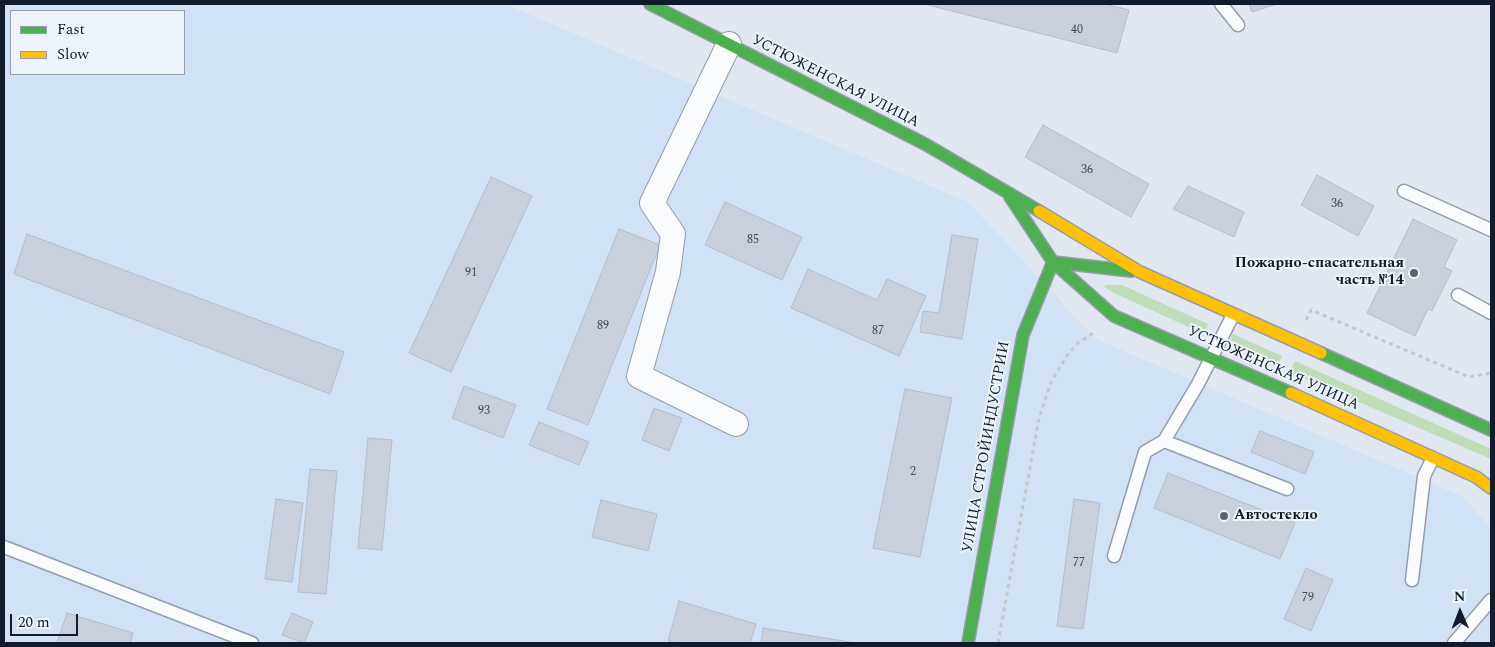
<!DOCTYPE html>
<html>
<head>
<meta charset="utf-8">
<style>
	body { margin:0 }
	#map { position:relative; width:1495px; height:647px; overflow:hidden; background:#e0e7f0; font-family:Spectral,serif }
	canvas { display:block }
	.frame { position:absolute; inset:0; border:5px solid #101c2b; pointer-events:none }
	.legend { position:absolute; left:10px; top:10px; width:175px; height:65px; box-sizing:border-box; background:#ecf3fb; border:1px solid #949da8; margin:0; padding:6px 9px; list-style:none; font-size:15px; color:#101c2b }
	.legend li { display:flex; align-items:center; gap:10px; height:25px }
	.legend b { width:25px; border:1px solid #949da8 }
	.north { position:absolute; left:1435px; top:587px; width:50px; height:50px; -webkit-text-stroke:4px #ecf3fb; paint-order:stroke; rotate:359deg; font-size:14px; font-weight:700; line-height:20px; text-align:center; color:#101c2b }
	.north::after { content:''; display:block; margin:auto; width:18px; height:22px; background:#101c2b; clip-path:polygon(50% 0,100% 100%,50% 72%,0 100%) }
	.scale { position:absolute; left:10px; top:614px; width:68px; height:22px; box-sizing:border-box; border:2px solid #101c2b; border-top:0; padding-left:6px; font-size:15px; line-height:18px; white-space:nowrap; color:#101c2b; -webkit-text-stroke:4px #ecf3fb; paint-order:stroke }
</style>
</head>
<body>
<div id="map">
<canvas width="1495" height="647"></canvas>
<div class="frame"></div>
<ul class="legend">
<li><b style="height:6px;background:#4caf50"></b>Fast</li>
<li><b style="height:6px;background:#ffc107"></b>Slow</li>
</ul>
<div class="north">N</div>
<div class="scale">20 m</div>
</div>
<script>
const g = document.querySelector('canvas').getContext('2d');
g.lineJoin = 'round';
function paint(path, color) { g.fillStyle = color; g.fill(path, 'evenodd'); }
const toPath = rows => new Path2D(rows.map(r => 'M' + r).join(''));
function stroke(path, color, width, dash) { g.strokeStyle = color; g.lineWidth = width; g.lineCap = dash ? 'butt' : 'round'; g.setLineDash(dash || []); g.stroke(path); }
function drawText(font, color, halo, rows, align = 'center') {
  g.font = font + ' Spectral,serif'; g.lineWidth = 4; g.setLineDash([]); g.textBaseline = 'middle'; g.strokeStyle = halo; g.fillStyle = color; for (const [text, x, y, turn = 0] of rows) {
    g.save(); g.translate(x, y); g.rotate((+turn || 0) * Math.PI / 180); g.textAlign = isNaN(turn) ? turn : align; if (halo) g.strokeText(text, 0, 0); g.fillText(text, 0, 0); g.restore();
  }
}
paint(toPath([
	[4,4,505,4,968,202,1096,339,1464,497,1491,529,1491,643,4,643],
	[11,11,184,11,184,74,11,74]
]), '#d2e2f6');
paint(toPath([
	[1106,285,1122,285,1208,324,1204,334,1116,294,1104,287],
	[1233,334,1282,356,1277,366,1229,344],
	[1295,361,1491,449,1491,459,1289,372]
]), '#c0ddb9');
const building = toPath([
	[924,4,1105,4,1129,10,1117,53,924,4],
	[1249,4,1277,4,1252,12,1249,4],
	[1043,125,1149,184,1131,217,1025,157,1043,125],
	[1317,175,1374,206,1358,236,1301,205,1317,175],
	[491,177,532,196,451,372,409,353,491,177],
	[1188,186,1244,212,1234,237,1173,209,1188,186],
	[725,202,802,237,782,280,705,245,725,202],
	[1413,219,1457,240,1444,267,1452,271,1432,311,1428,309,1415,336,1367,313,1413,219],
	[619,229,660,245,588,425,547,409,619,229],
	[27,234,344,352,330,394,14,274,27,234],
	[952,235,978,239,962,339,920,332,923,311,939,313,952,235],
	[808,269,877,300,887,279,926,296,899,356,791,308,808,269],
	[464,386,516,405,503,438,452,418,464,386],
	[905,389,952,398,920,557,873,548,905,389],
	[654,408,682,418,669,451,642,440,654,408],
	[539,422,589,442,579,465,529,445,539,422],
	[1260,431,1314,452,1305,474,1251,452,1260,431],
	[368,438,392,440,382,550,358,548,368,438],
	[310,469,337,471,326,594,298,592,310,469],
	[1168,473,1295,523,1280,559,1154,508,1168,473],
	[276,499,303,503,292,582,265,579,276,499],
	[1074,499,1100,503,1083,629,1057,626,1074,499],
	[601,500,657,514,648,551,592,537,601,500],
	[1306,568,1333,580,1311,631,1284,619,1306,568],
	[679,601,756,624,750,643,676,643,668,641,679,601],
	[67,613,133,633,130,643,57,643,67,613],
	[292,613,313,622,304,643,282,635,292,613],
	[763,628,856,643,761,643,763,628]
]);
paint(building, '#cacfdc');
stroke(building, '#b7bcc9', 1);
const lane = toPath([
	[1221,4,1238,25],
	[1404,191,1491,230],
	[1458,295,1491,313],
	[1233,315,1198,384,1164,441,1287,489],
	[4,547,252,643],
	[1114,556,1145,452,1164,441],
	[1412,580,1424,476,1433,458],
	[1454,643,1491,600]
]);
const street = toPath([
	[729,44,652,203,673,234,668,272,639,376,736,424]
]);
const fast = toPath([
	[650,4,925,144,1039,211],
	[1010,197,1053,262,1114,316,1291,393],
	[1053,262,1131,271],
	[1321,353,1491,430],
	[968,643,1023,335,1053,262]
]);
const slow = toPath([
	[1039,211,1140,272,1321,353],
	[1291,393,1476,477,1491,488]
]);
stroke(lane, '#959da8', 15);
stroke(street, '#959da8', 26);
stroke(fast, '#959da8', 14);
stroke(slow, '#959da8', 14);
stroke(toPath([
	[1306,320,1311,310,1469,377,1491,373],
	[998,643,1039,418,1051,382,1068,354,1078,343,1095,332]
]), '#c4c7cc', 3, [4, 4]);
stroke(lane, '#fafbfd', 12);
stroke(street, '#fafbfd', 24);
stroke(fast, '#4caf50', 11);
stroke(slow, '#ffc107', 11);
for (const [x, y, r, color] of [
	[1414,273,5,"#596370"],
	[1224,516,5,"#596370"]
]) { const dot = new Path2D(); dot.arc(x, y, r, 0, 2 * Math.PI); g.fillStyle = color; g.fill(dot); stroke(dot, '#ecf3fb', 2); }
drawText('12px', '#424d5b', null, [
	["40",1077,31],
	["36",1087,171],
	["36",1337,205],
	["85",753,241],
	["91",471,274],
	["89",603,327],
	["87",878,332],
	["93",484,412],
	["2",913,473],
	["77",1079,564],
	["79",1308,599]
]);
drawText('15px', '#101c2b', '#ecf3fb', [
	["УСТЮЖЕНСКАЯ УЛИЦА",835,82,27],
	["УСТЮЖЕНСКАЯ УЛИЦА",1273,369,24],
	["УЛИЦА СТРОЙИНДУСТРИИ",987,447,-80]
]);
drawText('bold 15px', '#101c2b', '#ecf3fb', [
	["Пожарно-спасательная",1404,264],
	["часть №14",1404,281],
	["Автостекло",1234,516,"left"]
], 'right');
</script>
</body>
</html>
